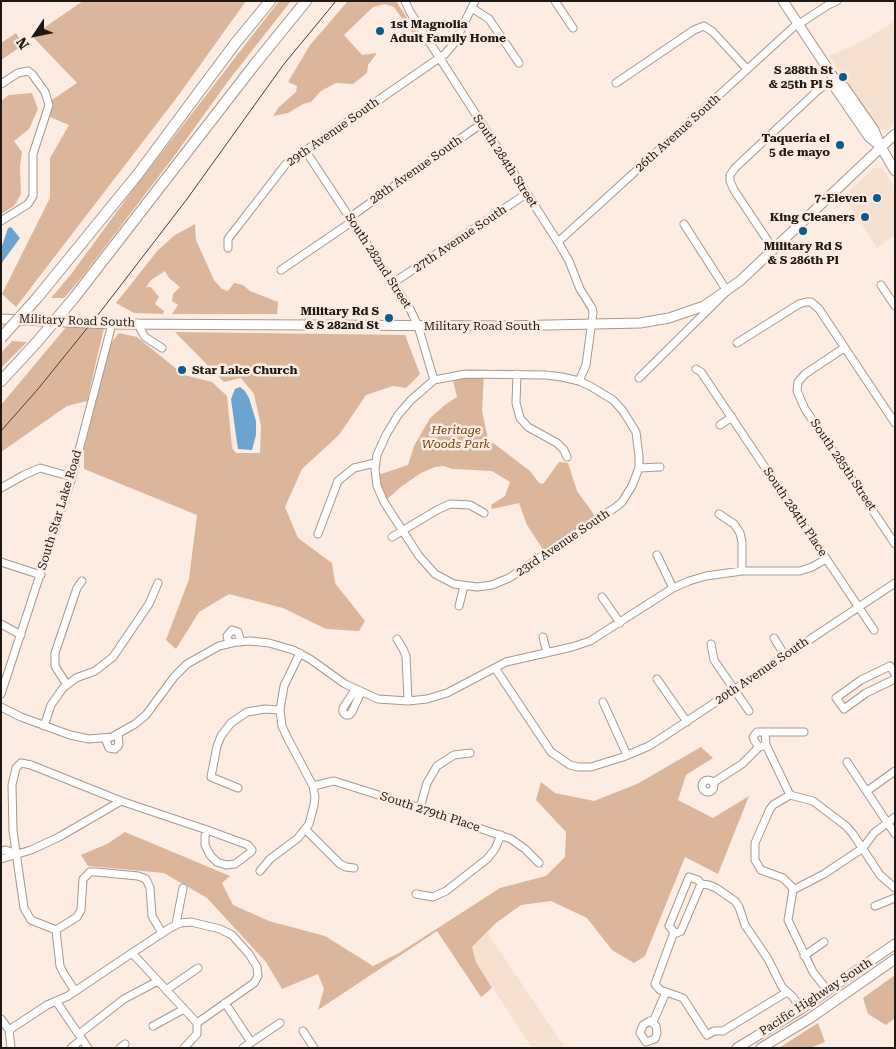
<!DOCTYPE html>
<html>
<head>
<meta charset="utf-8">
<style>
	body { margin:0 }
	#map { position:relative; width:896px; height:1049px; overflow:hidden; background:#fcece1; font-family:"Roboto Serif",serif }
	canvas { display:block }
	.frame { position:absolute; inset:0; border:2px solid #1e1915; pointer-events:none }
	.north { position:absolute; left:10px; top:10px; width:50px; height:50px; -webkit-text-stroke:4px #fcece1; paint-order:stroke; rotate:236deg; font-size:14px; font-weight:700; line-height:20px; text-align:center; color:#1e1915 }
	.north::after { content:''; display:block; margin:auto; width:18px; height:22px; background:#1e1915; clip-path:polygon(50% 0,100% 100%,50% 72%,0 100%) }
</style>
</head>
<body>
<div id="map">
<canvas width="896" height="1049"></canvas>
<div class="frame"></div>
<div class="north">N</div>
</div>
<script>
const g = document.querySelector('canvas').getContext('2d');
g.lineJoin = 'round';
function paint(path, color) { g.fillStyle = color; g.fill(path, 'evenodd'); }
const toPath = rows => new Path2D(rows.map(r => 'M' + r).join(''));
function stroke(path, color, width, dash) { g.strokeStyle = color; g.lineWidth = width; g.lineCap = dash ? 'butt' : 'round'; g.setLineDash(dash || []); g.stroke(path); }
function drawText(font, color, halo, rows, align = 'center') {
  g.font = font + ' "Roboto Serif",serif'; g.lineWidth = 5; g.setLineDash([]); g.textBaseline = 'middle'; g.strokeStyle = halo; g.fillStyle = color; for (const [text, x, y, turn = 0] of rows) {
    g.save(); g.translate(x, y); g.rotate((+turn || 0) * Math.PI / 180); g.textAlign = isNaN(turn) ? turn : align; if (halo) g.strokeText(text, 0, 0); g.fillText(text, 0, 0); g.restore();
  }
}
paint(toPath([
	[895,21,895,124,888,130,877,128,829,56,861,42],
	[874,168,882,168,895,187,895,235,877,248,844,196],
	[487,932,565,1048,532,1048,476,962,472,947]
]), '#f6e0cf');
paint(toPath([
	[83,1,246,1,178,96,16,307,2,294,50,198,50,158,69,125,50,117,52,100,77,83,32,36],
	[279,1,291,1,229,80,175,155,82,277,64,298,51,298,72,273,132,191],
	[348,1,396,1,420,38,416,38,394,7,385,4,373,7,344,35,362,55,377,53,368,65,367,73,353,84,336,83,321,91,311,102,303,104,288,113,273,116,279,107,296,92,297,86,288,82,310,45],
	[16,33,23,45,1,60,1,43],
	[32,93,38,109,29,129,14,141,22,152,20,166,21,194,14,206,1,214,1,101,9,95],
	[195,224,196,240,214,280,222,289,228,291,234,283,243,285,250,291,278,302,277,314,172,314,178,305,172,301,173,294,180,287,169,278,165,271,151,280,146,287,151,287,159,297,155,304,164,311,163,314,134,313,116,303,158,250,175,235],
	[67,326,104,328,87,401,67,406,1,452,1,405],
	[175,332,405,335,420,374,406,388,393,386,366,395,339,435,302,469,285,507,298,538,332,563,335,583,365,621,359,631,326,629,283,608,229,594,199,612,176,649,166,640,189,579,197,515,84,469,84,449,111,343,119,333,137,337,184,375,212,382,227,396,232,448,236,453,260,453,261,426,254,394,241,378,224,382],
	[12,341,27,342,1,368,1,353],
	[484,374,482,411,488,439,530,471,539,483,543,484,559,462,568,463,577,491,598,520,546,554,527,525,519,503,492,509,491,505,505,496,510,482,492,471,453,469,443,466,435,467,421,473,402,486,384,502,375,476,408,465,414,446,430,418,446,404,457,397,452,376],
	[701,747,713,758,686,775,678,800,713,818,749,796,718,874,685,857,645,956,634,963,612,950,587,918,551,901,521,905,496,923,472,947,476,962,492,988,481,997,437,931,318,1010,324,989,318,974,282,989,266,962,207,898,164,873,88,866,81,855,107,844,125,832,230,876,222,883,233,905,269,921,325,936,373,966,399,953,500,888,546,876,565,857,566,832,536,800,541,782,555,793,594,801,637,784],
	[895,975,895,1018,886,1025,868,1014,863,998],
	[818,1023,825,1042,810,1048,779,1048]
]), '#dbb69b');
paint(toPath([
	[11,227,20,238,1,264,1,249,8,228],
	[240,387,245,391,249,398,256,421,256,435,252,450,238,449,237,443,231,399,235,389]
]), '#6ba4d1');
const minor = toPath([
	[405,1,410,12,558,242,569,261,580,289,592,308,593,313,586,365,579,381],
	[555,1,573,28],
	[472,8,489,19,519,63],
	[799,24,828,5,837,1],
	[616,83,694,30,704,26,713,32,747,69],
	[1,84,18,73,28,71,32,74,45,92,49,105,33,154,33,196,28,204,1,221],
	[305,150,410,309,418,326,434,380],
	[558,242,798,23],
	[228,248,228,239,231,235,286,164,445,54,455,42,475,1],
	[774,250,734,190,730,181,730,175,735,168,817,91,834,78],
	[281,270,347,225,356,213,481,124],
	[393,283,526,194],
	[881,285,895,306],
	[137,323,145,337,162,348],
	[737,343,799,304,806,302,811,302,819,309,895,423],
	[844,348,805,374,798,382,797,391,805,409,895,544],
	[696,369,701,372,874,630],
	[466,374,546,375,562,377,579,381,590,386,613,400,623,411,636,432,639,456,639,468,632,486,622,502,616,507,509,578,492,585,477,587,454,584,435,574,428,566,419,556,384,502,377,486,375,469,377,455,386,435,398,415,411,400,434,380,466,374],
	[517,374,516,403,520,418,528,427,557,443,564,450,567,457],
	[639,378,727,291,684,224],
	[720,425,732,417],
	[639,468,660,467],
	[1,488,24,475,40,468,72,477],
	[719,514,734,524,740,533,742,542,742,571],
	[318,534,338,481,354,468,375,463],
	[392,537,437,510,450,504,470,505,484,513],
	[657,555,673,588],
	[1,562,41,575],
	[602,597,620,623],
	[459,606,464,586],
	[1,624,21,635],
	[543,637,547,653],
	[774,638,785,656],
	[397,639,403,649,406,656,408,701],
	[229,643,227,636,232,630,238,632,241,642],
	[711,644,714,660,749,711],
	[495,668,551,752,570,765,578,767,591,767,623,757,649,746,666,735,895,583],
	[895,674,890,666,861,680,836,698,844,709,866,693,895,679],
	[657,679,687,722],
	[67,685,55,666,55,653,77,588,82,581],
	[355,690,343,708,343,712,346,715,349,715,352,712,361,692],
	[1,694,72,477,112,324],
	[603,702,627,755],
	[1,707,21,717,70,735,89,739,112,737,135,724,146,715,174,677,187,664,219,646,236,642,251,641,269,643,293,650,310,659,345,684,378,699,408,701,427,699,447,693,506,662,572,647,590,641,673,588,689,581,706,576,742,571,800,571,812,567,826,559],
	[44,726,51,705,63,688,76,678,95,671,113,657,149,604,158,583],
	[765,732,766,745,790,795,813,801,846,826,853,834,880,875,895,888],
	[105,738,109,748,115,749,119,745,118,734],
	[759,747,754,740,753,737,757,732,804,732],
	[847,762,895,834],
	'702 786a6 6 0 1 1 12 0a6 6 0 1 1-12 0Z',
	[714,782,742,764,759,747,763,746],
	[313,786,334,781,420,808,511,839,525,849,539,863],
	[238,788,211,777,217,746,221,736,231,723,247,712,265,709,280,710],
	[867,791,895,771],
	[790,795,773,805,770,809,755,843,755,860,761,870,783,878,792,887,793,890,788,920,813,972,828,991],
	[420,808,427,783,437,766,454,755,470,753],
	[305,829,340,864,346,867,354,868],
	[1,851,6,850,16,854],
	[1,859,31,850,59,837,121,801],
	[260,871,270,859,298,838,309,824,314,805,315,797,313,786,287,737,282,726,280,710,284,686,300,653],
	[689,877,698,880,701,884,681,931,677,933,674,932,669,926,689,877],
	[701,884,709,885,716,888,735,901,739,907,745,925,768,959,782,987,793,997,801,1009],
	[793,890,824,874,863,848,874,833,895,817],
	[416,894,433,897,446,891,487,859,495,849,501,835],
	[875,906,895,898],
	[176,924,183,888],
	[56,930,77,917,81,910,83,879,90,872,96,872,138,876,146,879,150,888,152,916,162,933],
	[804,956,824,942],
	[166,990,198,968],
	[75,991,64,974,60,966,56,930,31,920,24,908,13,831,12,785,16,768,21,763,31,765,121,801,207,830,248,845,252,850,251,852,235,864,226,865,217,862,210,855,205,845,205,836,207,830],
	[666,992,683,998,707,1035,714,1031,723,1031,787,992],
	[56,1001,88,1048],
	[225,1003,251,1042],
	[1,1019,9,1030,11,1048],
	[650,1021,656,1026,657,1033,655,1039,646,1042,640,1033,643,1025,650,1021],
	[653,1022,666,992,660,990,655,984,674,932],
	[153,1026,184,1009],
	[9,1030,47,1005,68,996,132,953,170,928,180,923,191,922,220,929,232,935,249,954,257,967,258,976,254,983,197,1023,132,953],
	[303,1031,314,1048],
	[79,1034,124,999,158,981],
	[71,1048,82,1039],
	[120,1048,125,1044],
	[184,1048,197,1034,197,1023],
	[243,1048,280,1023]
]);
const major = toPath([
	[783,1,834,78,844,87,874,130,881,147,895,171],
	[834,78,836,89,869,137,879,145],
	[1,319,112,324,504,326,640,323,669,318,704,306,740,281,895,134],
	[737,1048,801,1009,895,944],
	[761,1048,809,1019,895,959]
]);
const highway = toPath([
	[37,298,138,174,234,45,270,1],
	[74,298,255,64,306,1],
	[1,381,37,342]
]);
stroke(minor, '#a7988d', 9);
stroke(major, '#a7988d', 11);
stroke(highway, '#a7988d', 12);
stroke(minor, '#fff', 7);
stroke(major, '#fff', 9);
stroke(highway, '#fff', 10);
stroke(toPath([
	[1,431,38,389,101,311,187,199,284,64,336,1]
]), '#463f3a', 1);
const highwayBridge = toPath([
	[1,338,37,298],
	[37,342,74,298]
]);
stroke(highwayBridge, '#a7988d', 12, []);
stroke(highwayBridge, '#fff', 10);
for (const [x, y, r, color] of [
	[380,31,5,"#0a5b8e"],
	[843,77,5,"#0a5b8e"],
	[840,145,5,"#0a5b8e"],
	[877,198,5,"#0a5b8e"],
	[865,217,5,"#0a5b8e"],
	[803,231,5,"#0a5b8e"],
	[389,318,5,"#0a5b8e"],
	[182,370,5,"#0a5b8e"]
]) { const dot = new Path2D(); dot.arc(x, y, r, 0, 2 * Math.PI); g.fillStyle = color; g.fill(dot); stroke(dot, '#fcece1', 2); }
drawText('bold 12px', '#1e1915', '#fcece1', [
	["1st Magnolia",390,24,"left"],
	["Adult Family Home",390,38,"left"],
	["S 288th St",833,70],
	["& 25th Pl S",833,84],
	["Taquería el",830,138],
	["5 de mayo",830,152],
	["7-Eleven",867,198],
	["King Cleaners",855,217],
	["Military Rd S",803,246,"center"],
	["& S 286th Pl",803,260,"center"],
	["Military Rd S",379,311],
	["& S 282nd St",379,325],
	["Star Lake Church",192,370,"left"]
], 'right');
drawText('12px', '#1e1915', '#fcece1', [
	["29th Avenue South",333,132,-35],
	["26th Avenue South",678,133,-42],
	["South 284th Street",505,161,57],
	["28th Avenue South",416,170,-35],
	["27th Avenue South",460,239,-34],
	["South 282nd Street",378,261,57],
	["Military Road South",77,321,2],
	["Military Road South",482,326],
	["South 285th Street",843,465,56],
	["South Star Lake Road",60,510,-73],
	["South 284th Place",795,512,56],
	["23rd Avenue South",563,543,-34],
	["20th Avenue South",762,671,-34],
	["South 279th Place",430,812,18],
	["Pacific Highway South",816,997,-33]
]);
drawText('italic 12px', '#723d06', '#fcece1', [
	["Heritage",456,430],
	["Woods Park",456,444]
]);
</script>
</body>
</html>
